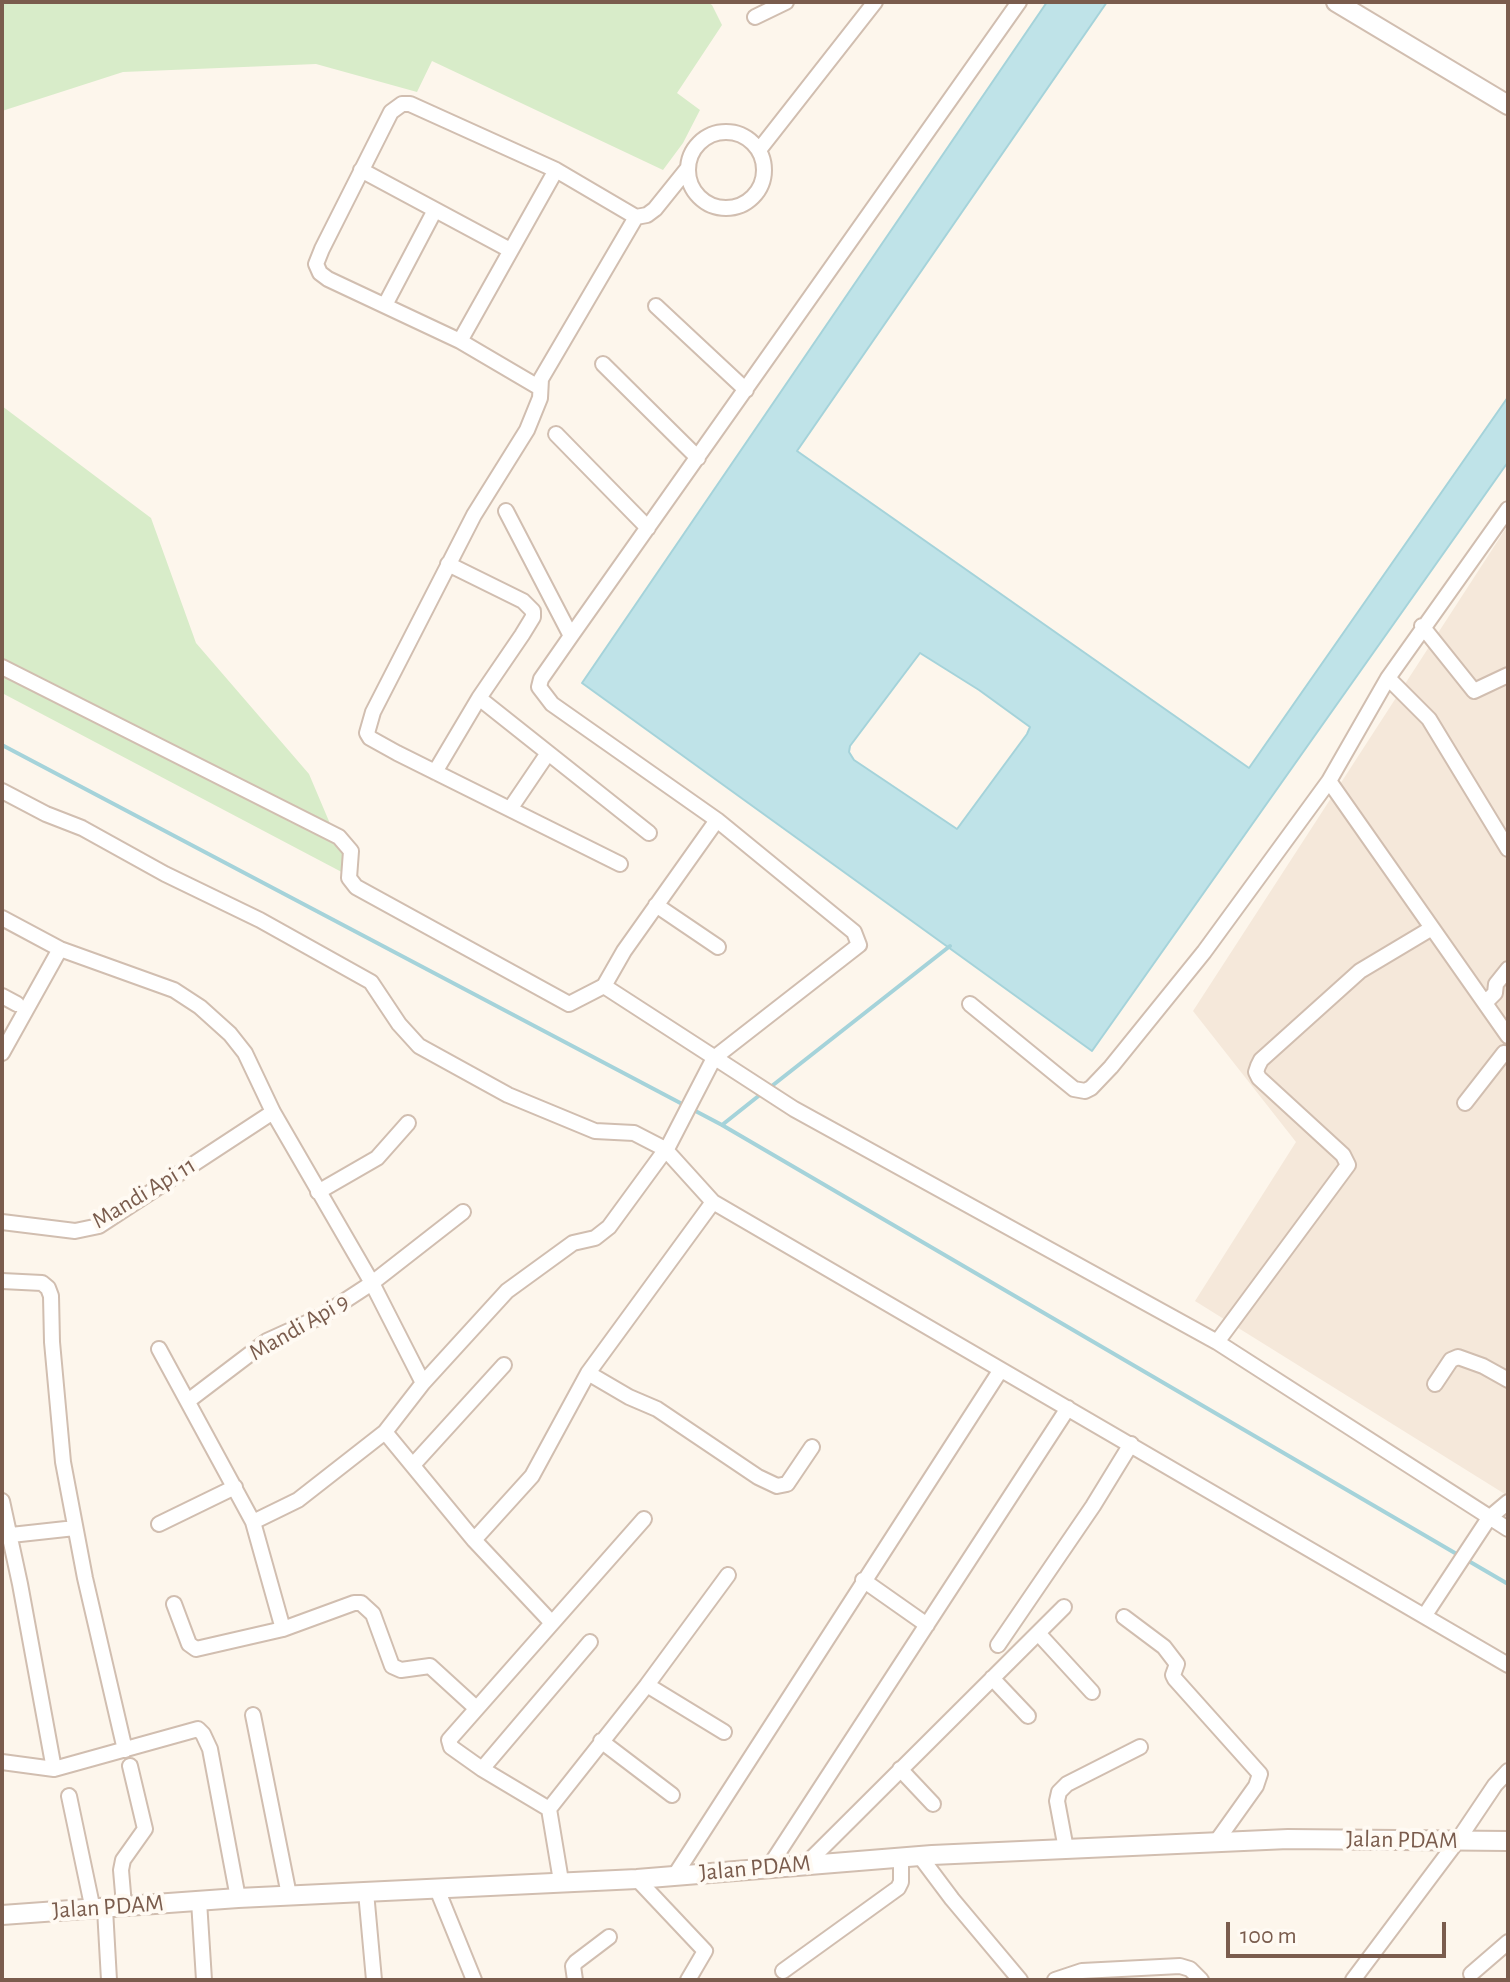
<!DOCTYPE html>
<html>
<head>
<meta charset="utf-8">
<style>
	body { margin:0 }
	#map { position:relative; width:1510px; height:1982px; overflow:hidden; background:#fdf6ec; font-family:"Alegreya Sans",sans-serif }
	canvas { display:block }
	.frame { position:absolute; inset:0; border:4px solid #7a5c4d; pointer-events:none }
	.scale { position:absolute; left:1226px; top:1922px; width:220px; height:36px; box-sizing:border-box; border:4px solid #7a5c4d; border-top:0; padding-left:10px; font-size:24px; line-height:28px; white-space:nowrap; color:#7a5c4d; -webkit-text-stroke:6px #fffaf3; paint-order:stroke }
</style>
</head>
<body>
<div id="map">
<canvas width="1510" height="1982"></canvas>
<div class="frame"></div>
<div class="scale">100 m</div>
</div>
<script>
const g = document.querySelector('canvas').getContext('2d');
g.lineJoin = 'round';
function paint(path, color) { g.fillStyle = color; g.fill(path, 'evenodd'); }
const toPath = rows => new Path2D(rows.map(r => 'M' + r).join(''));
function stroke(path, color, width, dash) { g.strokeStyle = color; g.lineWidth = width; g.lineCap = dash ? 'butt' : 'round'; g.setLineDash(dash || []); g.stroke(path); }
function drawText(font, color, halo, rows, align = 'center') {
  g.font = font + ' "Alegreya Sans",sans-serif'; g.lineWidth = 8; g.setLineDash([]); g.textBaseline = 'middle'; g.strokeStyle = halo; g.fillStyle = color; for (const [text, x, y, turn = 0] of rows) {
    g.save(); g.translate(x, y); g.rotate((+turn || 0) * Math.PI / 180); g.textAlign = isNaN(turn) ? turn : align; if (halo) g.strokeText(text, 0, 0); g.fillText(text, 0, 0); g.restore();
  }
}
paint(toPath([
	[1508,525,1508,1496,1195,1301,1296,1142,1193,1011]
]), '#f5e8da');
paint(toPath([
	[2,2,707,2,712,5,722,25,677,93,700,110,683,143,663,170,432,61,417,92,316,64,123,72,2,111],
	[2,406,151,518,196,643,309,774,353,878,2,693]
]), '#d8ecc9');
const water = toPath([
	[1047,2,1107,2,797,451,1249,768,1508,397,1508,462,1092,1051,582,683,1047,2],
	[920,653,979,690,1030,727,1027,734,957,829,854,760,849,752,850,746,920,653]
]);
paint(water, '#bfe3e8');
stroke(water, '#a5d3da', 2);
stroke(toPath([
	[2,745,722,1125,1508,1584],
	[768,1089,950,946],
	[722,1125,761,1094]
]), '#a5d3da', 4);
const minor = toPath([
	[755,17,786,2],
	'688 170a38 38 0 1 1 76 0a38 38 0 1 1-76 0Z',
	[759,150,875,2],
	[361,170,510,250],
	[385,305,435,210],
	[656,306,746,390],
	[460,341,556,170],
	[603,364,698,458],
	[540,388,460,341,328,279,320,273,316,264,322,249,391,112,402,104,410,104,556,170,636,217,647,215,655,209,688,168],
	[556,434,648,528],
	[1508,509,1388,678,1329,781,1508,1036],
	[506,511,571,636],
	[1422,626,1474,691,1508,675],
	[2,667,339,837,351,851,349,878,356,887,569,1004,604,986,794,1109,1217,1342,1508,1529],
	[1388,678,1429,719,1508,849],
	[479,698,649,833],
	[435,772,479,698,522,635,533,617,533,611,523,601,448,564],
	[2,791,46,814,82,828,165,874,260,920,371,982,399,1024,419,1046,508,1095,595,1131,634,1133,665,1149,713,1202,1508,1665],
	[510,809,548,753],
	[620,864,397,753,370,738,367,733,373,712,474,515,527,430,540,398,541,379,636,217],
	[656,905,718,947],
	[2,918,60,949,174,990,200,1007,230,1034,245,1053,273,1112,372,1283,423,1383,385,1432,474,1540,552,1623],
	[604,986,624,951,717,820],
	[2,996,17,1004],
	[1485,1003,1495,993,1496,984,1508,969],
	[970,1004,1074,1089,1085,1091,1091,1088,1111,1067,1204,952,1329,781],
	[2,1053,60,949],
	[1465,1103,1504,1053],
	[318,1192,377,1158,408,1123],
	[2,1222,75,1231,99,1226,273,1112],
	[2,1281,42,1283,48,1288,51,1296,52,1342,63,1462,85,1578,125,1750],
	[1217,1342,1348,1165,1343,1155,1259,1078,1256,1072,1258,1066,1261,1060,1360,971,1432,928],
	[159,1349,253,1522,283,1629],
	[588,1373,629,1397,657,1409,758,1477,777,1486,787,1484,812,1447],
	[423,1383,507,1291,573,1243,595,1238,609,1227,669,1145,714,1058,859,945,854,932,717,820,552,704,539,687,541,679,571,636,1019,2],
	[1435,1384,1451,1360,1458,1357,1483,1366,1508,1380],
	[188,1401,267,1341,320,1317,372,1283,463,1212],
	[413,1465,504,1365],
	[2,1501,20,1584,54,1769],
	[253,1522,298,1500,385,1432],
	[159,1524,235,1487],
	[2,1536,75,1528],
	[474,1540,532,1476,588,1373,713,1202],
	[863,1580,927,1625],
	[174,1604,189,1644,196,1649,283,1629,354,1603,361,1603,373,1614,392,1666,401,1670,430,1666,476,1708],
	[1425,1615,1489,1518,1508,1502],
	[1124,1617,1164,1647,1177,1664,1173,1675,1175,1679,1260,1774,1256,1786,1216,1842],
	[1038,1633,1092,1692],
	[998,1645,1093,1506,1131,1444],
	[992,1678,1028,1716],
	[647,1685,724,1732],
	[253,1715,289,1895],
	[601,1741,672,1795],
	[2,1762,54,1769,198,1729,203,1734,210,1749,238,1898],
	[482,1769,590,1642],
	[900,1769,933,1804],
	[69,1796,93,1910],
	[549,1809,647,1685,728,1575],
	[1066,1849,1057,1801,1059,1792,1067,1784,1140,1747],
	[919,1855,952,1899,1020,1980],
	[807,1863,1064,1607],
	[769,1867,1068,1408],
	[675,1875,1000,1371],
	[637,1879,705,1951,688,1980],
	[561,1881,549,1809,482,1769,451,1747,449,1740,644,1519],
	[437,1889,474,1980],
	[366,1892,374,1980],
	[199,1901,204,1980],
	[124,1905,121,1870,123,1860,145,1829,130,1766],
	[105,1909,109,1980],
	[783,1971,898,1888,901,1882,901,1857],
	[1471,1974,1508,1942],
	[575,1980,573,1966,576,1962,609,1937],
	[1055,1980,1082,1971,1180,1966,1190,1969,1201,1980],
	[1353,1980,1458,1840,1495,1785,1508,1771]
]);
const tertiary = toPath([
	[1336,2,1508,105],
	[2,1915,238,1898,637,1879,932,1855,1288,1839,1508,1841]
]);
stroke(minor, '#d1beb0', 18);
stroke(tertiary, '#d1beb0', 22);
stroke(minor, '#fff', 14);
stroke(tertiary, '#fff', 18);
drawText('24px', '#7a5c4d', '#fffaf3', [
	["Mandi Api 11",144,1193,-31],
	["Mandi Api 9",299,1327,-30],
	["Jalan PDAM",1402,1840,1],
	["Jalan PDAM",755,1868,-5],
	["Jalan PDAM",108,1907,-4]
]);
</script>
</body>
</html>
